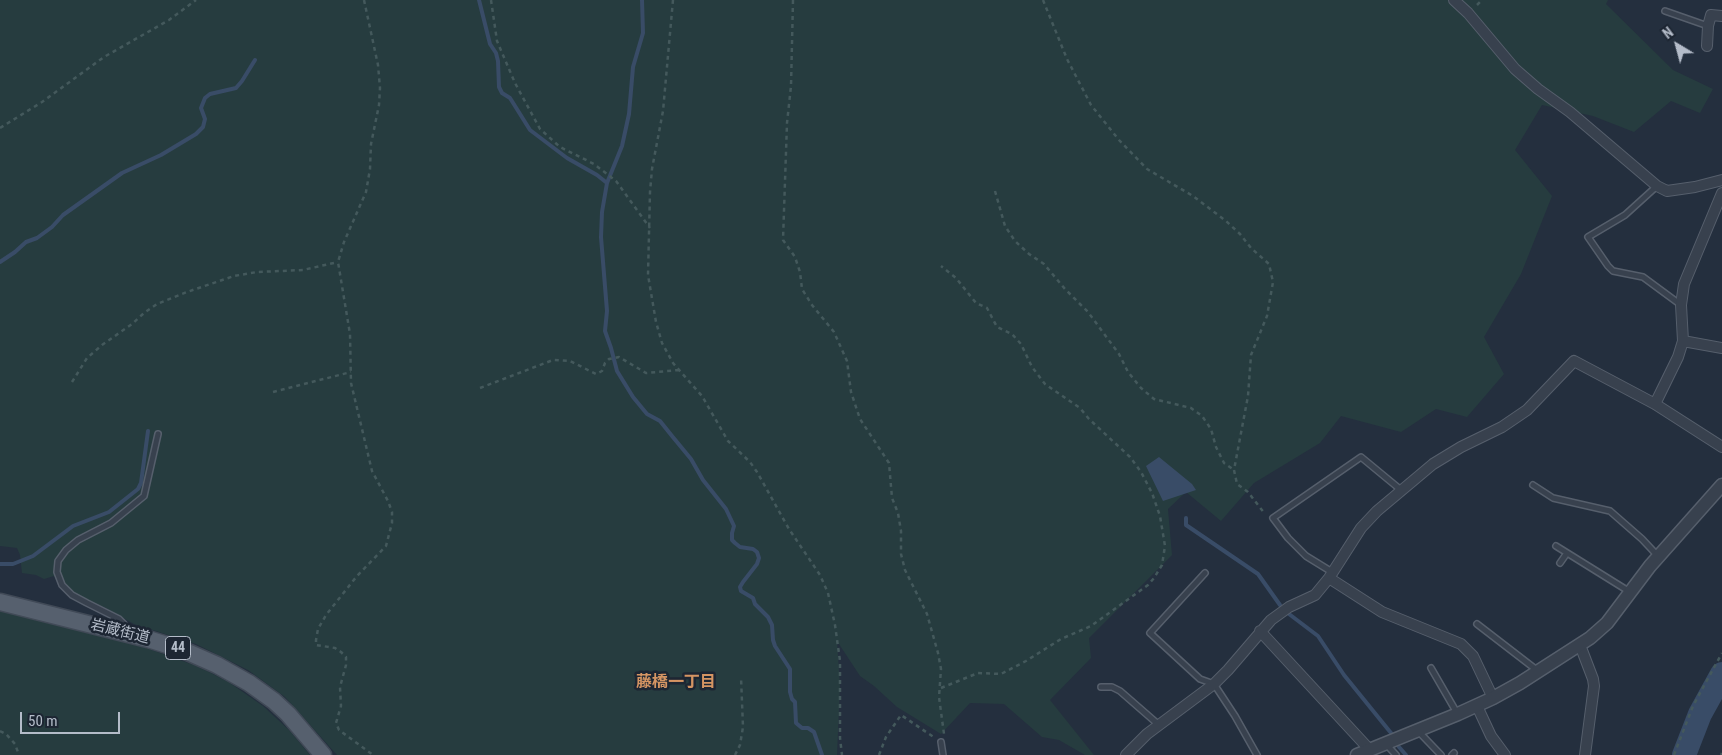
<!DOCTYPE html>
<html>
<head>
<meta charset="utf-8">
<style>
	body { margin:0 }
	#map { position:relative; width:1722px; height:755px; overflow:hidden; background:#242f3e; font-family:"Roboto Condensed",sans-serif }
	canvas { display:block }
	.north { position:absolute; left:1652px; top:20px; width:50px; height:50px; -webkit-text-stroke:4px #1d2633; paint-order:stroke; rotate:323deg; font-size:14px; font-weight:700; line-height:20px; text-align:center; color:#b4bcc9 }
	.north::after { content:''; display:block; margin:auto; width:18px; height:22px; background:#b4bcc9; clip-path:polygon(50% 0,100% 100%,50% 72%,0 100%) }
	.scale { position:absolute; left:20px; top:712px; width:100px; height:22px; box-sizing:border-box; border:2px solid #b4bcc9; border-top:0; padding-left:6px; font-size:15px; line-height:18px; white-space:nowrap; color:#b4bcc9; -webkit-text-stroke:4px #1d2633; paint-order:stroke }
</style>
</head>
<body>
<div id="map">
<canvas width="1722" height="755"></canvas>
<div class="north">N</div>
<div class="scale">50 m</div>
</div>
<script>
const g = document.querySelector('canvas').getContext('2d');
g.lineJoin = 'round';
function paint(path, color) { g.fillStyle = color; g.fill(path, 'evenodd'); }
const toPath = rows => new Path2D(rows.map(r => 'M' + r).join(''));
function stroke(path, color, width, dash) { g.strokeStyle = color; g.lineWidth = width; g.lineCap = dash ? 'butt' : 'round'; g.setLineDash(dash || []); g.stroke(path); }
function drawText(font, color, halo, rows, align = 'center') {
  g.font = font + ' "Roboto Condensed","Noto Sans JP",sans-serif'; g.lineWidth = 5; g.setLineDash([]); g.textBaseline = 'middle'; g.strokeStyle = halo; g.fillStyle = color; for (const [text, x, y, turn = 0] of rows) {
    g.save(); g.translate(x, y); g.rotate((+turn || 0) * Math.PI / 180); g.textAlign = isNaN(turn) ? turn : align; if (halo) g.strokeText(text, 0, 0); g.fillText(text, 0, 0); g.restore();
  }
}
paint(toPath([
	[0,0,1608,0,1606,4,1673,70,1713,89,1700,113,1671,101,1634,132,1593,116,1542,105,1515,150,1552,196,1521,274,1484,337,1504,374,1467,417,1436,409,1401,432,1341,416,1320,443,1254,483,1221,521,1186,492,1168,509,1172,555,1089,638,1091,658,1050,700,1094,755,1085,755,1059,740,1042,737,1004,704,970,703,941,734,897,707,874,686,860,676,837,641,840,686,837,755,337,755,285,697,248,670,196,644,134,624,104,607,77,601,64,590,54,576,44,579,36,575,22,573,20,555,17,548,0,546],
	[0,611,146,648,194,665,213,674,230,683,263,706,289,730,310,755,0,755]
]), '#263c3f');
paint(toPath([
	[1159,457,1192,484,1196,490,1163,501,1146,466],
	[1722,669,1722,680,1716,695,1712,699,1706,713,1702,712,1700,714,1701,708]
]), '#394c67');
stroke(toPath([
	[479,0,490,44,496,53,498,61,499,87,502,93,510,98,530,130,567,158,597,175,607,183],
	[642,0,643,33,633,67,629,114,622,146,607,183,602,212,601,237,607,311,605,331,611,348,617,371,633,397,647,414,660,421,672,436,691,459,703,480,726,509,734,526,732,533,732,540,735,543,740,547,753,549,757,552,759,558,757,564,743,582,740,587,741,591,753,598,755,604,768,617,772,625,773,640,775,646,790,669,790,692,792,699,795,702,796,723,802,728,808,728,814,732,822,755],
	[0,262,15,252,26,242,37,238,52,227,63,215,122,173,161,155,196,134,203,127,205,119,201,108,205,98,210,94,236,88,242,81,255,60],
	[1186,518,1186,525,1258,574,1280,605],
	[0,564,13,564,33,556,73,526,109,512,138,489,141,483,148,431],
	[1289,614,1318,636,1344,675,1391,733],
	[1399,747,1406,755]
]), '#394c67', 4);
stroke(toPath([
	[1684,755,1700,714,1722,674]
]), '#394c67', 24);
const service = toPath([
	[1665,11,1708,26],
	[1657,186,1625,215,1588,237,1608,266,1613,271,1643,277,1681,305],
	[1533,485,1553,498,1610,511,1642,539,1657,555],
	[1556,546,1630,592],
	[1560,563,1567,553],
	[1332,572,1306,556,1288,538,1273,518,1361,457,1401,490],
	[1205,573,1150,633,1200,679,1214,684,1235,716,1257,755],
	[1477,624,1538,671],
	[123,629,124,624,119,619,87,603,72,595,62,585,57,572,58,561,66,550,78,540,111,523,144,496,158,434],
	[1431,668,1457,713],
	[1101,687,1112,687,1120,691,1159,725],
	[1418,731,1441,755],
	[941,742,943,755],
	[1386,744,1396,755],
	[1452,755,1454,753]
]);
const minor = toPath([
	[1454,0,1468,13,1515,69,1538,89,1570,112,1657,186,1667,191,1695,187,1722,180],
	[1707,46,1708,26,1711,15,1722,16],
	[1683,341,1722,348],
	[1655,404,1678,357,1683,341,1681,305,1684,284,1722,193],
	[1329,578,1382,612,1461,644,1473,656,1493,698],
	[1260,631,1369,749],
	[1580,645,1593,679,1594,686,1585,755],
	[1477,706,1491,736,1505,755],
	[1126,755,1147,734,1214,684,1228,670,1271,620,1289,607,1315,595,1329,578,1361,528,1377,511,1433,464,1461,447,1502,427,1527,410,1574,361,1655,404,1722,447]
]);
const tertiary = toPath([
	[1357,755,1458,714,1493,698,1520,683,1590,638,1607,623,1650,566,1722,485]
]);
const primary = toPath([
	[0,602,148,639,183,650,217,665,249,683,274,701,288,714,323,755]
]);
stroke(service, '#565f6c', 8);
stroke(minor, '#565f6c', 12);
stroke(tertiary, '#565f6c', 15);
stroke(primary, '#414a57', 19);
stroke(toPath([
	[364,0,378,65,380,88,379,105,371,144,370,169,366,192,344,242,338,262,350,334,351,383,372,471,388,501,392,512,392,523,386,546,357,576,326,615,318,629,316,640,316,645,335,648,341,652,346,657,346,665,340,687,341,706,336,723,339,730,373,755],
	[491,0,497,41,515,83,540,129,560,147,594,164,616,181,650,228],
	[673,0,663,111,652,169,650,192,648,275,656,322,662,343,673,363,702,396,728,441,750,462,757,472,789,529,820,575,828,593,835,625,840,661,840,738,842,755],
	[793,0,791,86,787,123,783,240,795,257,800,272,802,289,812,305,834,332,847,361,851,392,860,419,889,463,892,498,898,513,901,531,901,554,905,570,927,614,938,653,941,669,939,697,944,734],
	[1043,0,1067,59,1091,105,1119,140,1147,169,1193,196,1226,221,1240,234,1251,248,1269,264,1273,282,1267,316,1251,355,1248,396,1234,470,1237,484,1248,492,1265,514],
	[1477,5,1482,0],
	[0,128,42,102,104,57,169,20,196,0],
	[995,191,1005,226,1015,241,1029,254,1044,264,1065,289,1088,312,1119,354,1128,372,1141,388,1154,399,1191,408,1202,416,1211,429,1216,447,1224,463,1234,470],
	[72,382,87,358,102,345,132,324,144,313,157,304,187,292,234,276,257,272,303,270,338,262],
	[480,388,553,360,570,361,596,374,602,371,605,363,609,359,619,357,646,373,679,370],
	[273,392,351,372],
	[941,688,978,673,1001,674,1026,661,1061,639,1091,626,1148,585,1154,578,1162,565,1165,546,1160,516,1152,493,1141,472,1130,457,1089,419,1080,408,1045,384,1032,367,1021,344,1012,334,997,327,987,308,976,303,956,278,941,266],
	[0,731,6,734,15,744,19,755],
	[735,755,740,745,743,727,741,677],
	[879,755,886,737,901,715,935,738],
	[1674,755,1693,706,1722,653],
	[1721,755,1722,753]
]), '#44595c', 2.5, [4, 4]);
stroke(service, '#38414e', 5);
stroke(minor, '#38414e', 10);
stroke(tertiary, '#38414e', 12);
stroke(primary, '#56606e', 16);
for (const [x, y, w] of [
	[178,648,25]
]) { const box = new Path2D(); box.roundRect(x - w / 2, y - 11.5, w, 23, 4); g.fillStyle = '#1d2633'; g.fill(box); stroke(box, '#b4bcc9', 1); }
drawText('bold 14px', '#b4bcc9', null, [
	["44",178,648]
]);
drawText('15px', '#b4bcc9', '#1d2633', [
	["岩蔵街道",120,632,14]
]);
drawText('bold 16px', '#d59563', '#1d2633', [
	["藤橋一丁目",676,683]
]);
</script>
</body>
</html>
